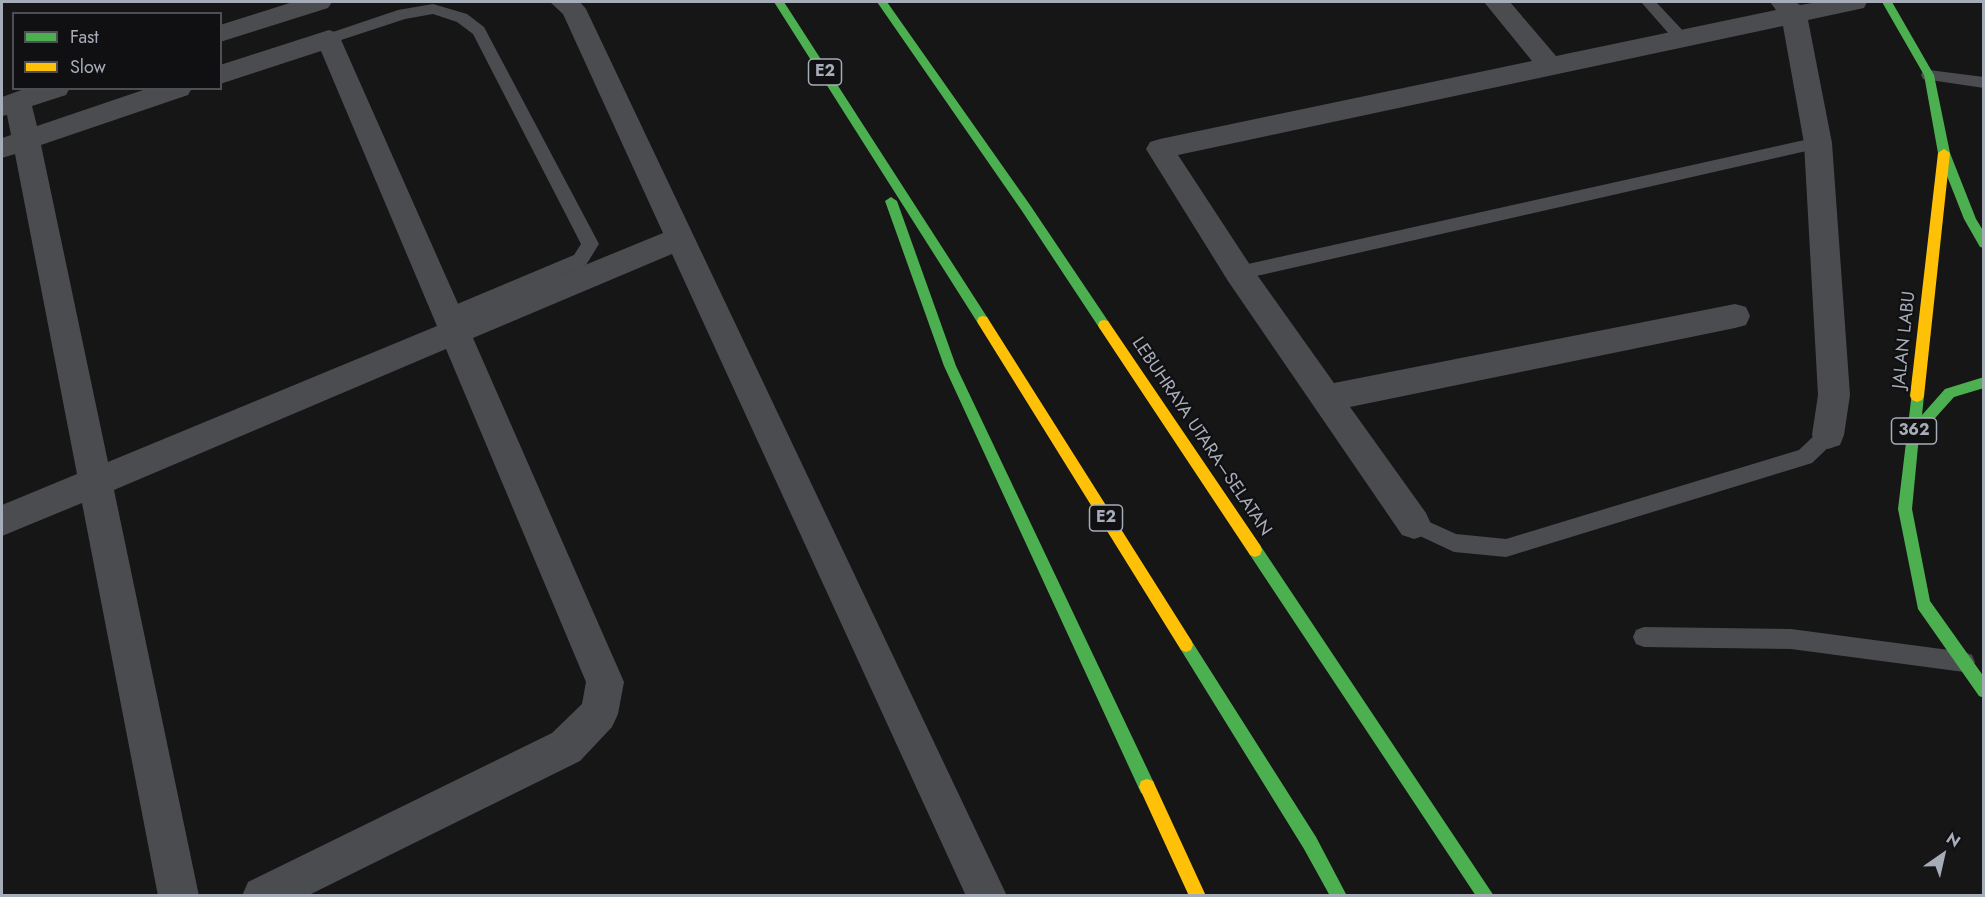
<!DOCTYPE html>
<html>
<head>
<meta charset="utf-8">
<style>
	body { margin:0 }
	#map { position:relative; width:1985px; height:897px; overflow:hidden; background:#161616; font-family:Jost,sans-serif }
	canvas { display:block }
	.frame { position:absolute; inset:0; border:3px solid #a7adb8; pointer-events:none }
	.legend { position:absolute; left:12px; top:12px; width:210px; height:78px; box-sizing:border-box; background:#101012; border:2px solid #4c4f54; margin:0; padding:8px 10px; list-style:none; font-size:18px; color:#a7adb8 }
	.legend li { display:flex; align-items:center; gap:12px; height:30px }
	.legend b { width:30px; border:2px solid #4c4f54 }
	.north { position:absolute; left:1913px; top:825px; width:60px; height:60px; -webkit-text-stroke:4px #101012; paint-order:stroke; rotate:34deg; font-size:16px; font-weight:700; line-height:24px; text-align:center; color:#a7adb8 }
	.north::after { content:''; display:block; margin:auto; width:21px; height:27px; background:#a7adb8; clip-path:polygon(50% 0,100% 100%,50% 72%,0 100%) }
</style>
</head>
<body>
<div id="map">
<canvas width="1985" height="897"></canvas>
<div class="frame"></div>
<ul class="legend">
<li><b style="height:8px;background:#4caf50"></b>Fast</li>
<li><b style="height:8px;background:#ffc107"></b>Slow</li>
</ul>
<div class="north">N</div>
</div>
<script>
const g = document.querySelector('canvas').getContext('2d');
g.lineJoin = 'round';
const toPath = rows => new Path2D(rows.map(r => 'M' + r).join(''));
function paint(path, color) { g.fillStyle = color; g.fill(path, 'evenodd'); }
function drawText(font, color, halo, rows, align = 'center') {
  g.font = font + ' Jost,sans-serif'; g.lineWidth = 4.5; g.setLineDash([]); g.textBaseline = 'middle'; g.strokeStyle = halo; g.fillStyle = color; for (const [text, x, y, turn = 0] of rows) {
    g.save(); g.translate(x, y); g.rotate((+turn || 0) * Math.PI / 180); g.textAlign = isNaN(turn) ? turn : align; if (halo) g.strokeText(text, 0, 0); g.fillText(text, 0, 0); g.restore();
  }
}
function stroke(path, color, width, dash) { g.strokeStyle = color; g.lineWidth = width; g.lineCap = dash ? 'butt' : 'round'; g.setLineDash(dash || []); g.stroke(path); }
paint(toPath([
	[1641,2,1656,2,1687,35,1690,39,1687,43,1677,43,1641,2],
	[433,4,467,14,484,27,599,244,586,265,449,322,443,320,440,315,443,310,574,255,581,244,473,34,457,22,433,14,405,19,329,44,321,39,324,35,398,10,433,4],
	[1929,70,1984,77,1984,88,1923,79,1921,75,1923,71,1929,70],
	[1818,137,1824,139,1826,143,1824,147,1239,280,1233,278,1230,273,1233,268,1239,266,1818,137],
	[1828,427,1835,429,1838,435,1835,441,1812,463,1506,557,1454,552,1407,530,1404,524,1407,518,1414,515,1456,534,1506,539,1799,450,1821,429,1828,427],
	[1644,627,1791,629,1964,652,1972,655,1975,662,1972,669,1964,672,1791,649,1644,647,1636,644,1633,637,1636,630,1644,627]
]), '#4a4c4f');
paint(toPath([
	[293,2,332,2,328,8,220,42,220,25,293,2],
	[550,2,580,2,586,9,1007,896,966,896,672,254,473,338,624,682,618,714,612,727,580,761,307,896,242,896,248,882,552,733,582,704,586,682,446,349,114,490,199,896,158,896,82,503,2,536,2,505,77,474,15,154,2,158,2,138,11,135,7,115,2,116,2,97,27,88,70,88,66,95,32,106,37,126,149,88,192,88,188,95,41,145,108,462,437,326,321,51,220,84,220,65,329,30,338,33,463,315,663,233,563,14,550,2],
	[1484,2,1510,2,1556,56,1776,10,1770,2,1796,2,1800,5,1818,2,1867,2,1864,8,1808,20,1832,143,1850,395,1844,435,1840,445,1828,449,1816,445,1812,435,1818,395,1804,143,1783,26,1178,155,1250,265,1334,383,1735,304,1746,307,1750,316,1746,325,1735,328,1350,407,1426,513,1431,524,1426,535,1414,539,1402,535,1228,281,1146,149,1150,142,1160,139,1532,61,1484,2]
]), '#4a4c4f');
paint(toPath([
	[774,2,784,2,987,317,989,321,987,325,979,325,774,2],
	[877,2,887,2,1030,205,1108,321,1110,325,1108,329,1100,329,1022,211,877,2],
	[1882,2,1892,2,1934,75,1950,153,1976,219,1984,232,1984,248,1980,247,1964,219,1938,153,1924,75,1882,2],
	[891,197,897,201,956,366,1153,781,1155,787,1153,793,1147,795,1141,793,944,366,885,201,891,197],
	[1984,377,1984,388,1954,397,1919,436,1912,509,1930,601,1984,677,1984,698,1979,696,1918,609,1898,509,1912,392,1917,390,1922,392,1924,396,1922,415,1945,389,1984,377],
	[1255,543,1260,545,1494,896,1476,896,1250,555,1248,550,1250,545,1255,543],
	[1186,638,1191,640,1316,837,1347,896,1330,896,1304,849,1181,650,1179,645,1181,640,1186,638]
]), '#4caf50');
paint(toPath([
	[1944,149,1950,153,1924,396,1922,400,1917,402,1912,400,1910,396,1938,153,1944,149],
	[983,316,987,317,1191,640,1193,645,1191,650,1186,652,1181,650,979,325,977,321,979,317,983,316],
	[1104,320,1108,321,1260,545,1262,550,1260,555,1255,557,1250,555,1100,329,1098,325,1100,321,1104,320],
	[1147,779,1153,781,1206,896,1189,896,1139,787,1141,781,1147,779]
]), '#ffc107');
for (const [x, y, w] of [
	[825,72,33],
	[1914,431,45],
	[1106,518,33]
]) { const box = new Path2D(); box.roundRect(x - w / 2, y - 13, w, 26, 4.5); g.fillStyle = '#101012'; g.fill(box); stroke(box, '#a7adb8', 1.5); }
drawText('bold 16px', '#a7adb8', null, [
	["E2",825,72],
	["362",1914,431],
	["E2",1106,518]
]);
drawText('18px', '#a7adb8', '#101012', [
	["JALAN LABU",1905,340,-84],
	["LEBUHRAYA UTARA–SELATAN",1201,437,56]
]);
</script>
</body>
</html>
